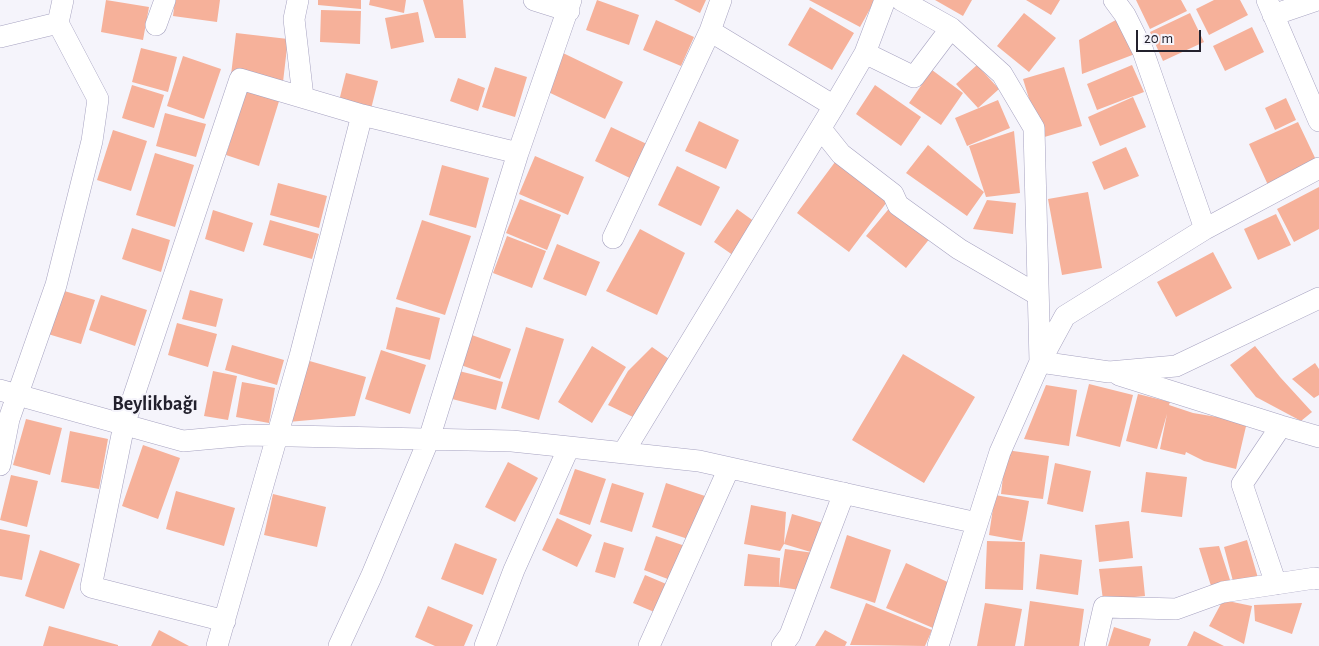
<!DOCTYPE html>
<html>
<head>
<meta charset="utf-8">
<style>
	body { margin:0 }
	#map { position:relative; width:1319px; height:646px; overflow:hidden; background:#f5f4fb; font-family:"Alegreya Sans",sans-serif }
	canvas { display:block }
	.scale { position:absolute; left:1136px; top:30px; width:65px; height:22px; box-sizing:border-box; border:2px solid #23212d; border-top:0; padding-left:6px; font-size:15px; line-height:18px; white-space:nowrap; color:#23212d; -webkit-text-stroke:4px #f5f4fb; paint-order:stroke }
</style>
</head>
<body>
<div id="map">
<canvas width="1319" height="646"></canvas>
<div class="scale">20 m</div>
</div>
<script>
const g = document.querySelector('canvas').getContext('2d');
g.lineJoin = 'round';
function paint(path, color) { g.fillStyle = color; g.fill(path, 'evenodd'); }
const toPath = rows => new Path2D(rows.map(r => 'M' + r).join(''));
function stroke(path, color, width, dash) { g.strokeStyle = color; g.lineWidth = width; g.lineCap = dash ? 'butt' : 'round'; g.setLineDash(dash || []); g.stroke(path); }
function drawText(font, color, halo, rows, align = 'center') {
  g.font = font + ' "Alegreya Sans",sans-serif'; g.lineWidth = 4; g.setLineDash([]); g.textBaseline = 'middle'; g.strokeStyle = halo; g.fillStyle = color; for (const [text, x, y, turn = 0] of rows) {
    g.save(); g.translate(x, y); g.rotate((+turn || 0) * Math.PI / 180); g.textAlign = isNaN(turn) ? turn : align; if (halo) g.strokeText(text, 0, 0); g.fillText(text, 0, 0); g.restore();
  }
}
paint(toPath([
	[106,0,149,7,143,40,101,32],
	[175,0,220,0,217,22,173,16],
	[318,0,361,0,361,9,318,5],
	[370,0,406,0,404,13,369,5],
	[423,0,463,0,466,38,435,38],
	[597,0,639,15,629,45,586,30],
	[674,0,706,0,700,13],
	[809,0,875,0,860,27],
	[935,0,972,0,963,16],
	[1026,0,1060,0,1051,15],
	[1136,0,1181,0,1187,11,1150,29],
	[1214,0,1240,0,1248,15,1209,35,1196,9],
	[810,7,854,33,832,70,788,45],
	[321,10,361,11,360,44,320,42],
	[418,12,424,42,391,49,385,18],
	[1024,13,1056,38,1029,72,997,46],
	[1190,13,1204,42,1163,61,1150,32],
	[1125,15,1143,51,1082,74,1079,40],
	[656,20,694,37,681,66,643,50],
	[1252,27,1264,52,1225,71,1213,46],
	[236,33,288,39,283,82,231,75],
	[141,48,177,57,168,92,132,82],
	[563,53,623,82,605,119,544,90],
	[183,56,221,69,204,119,167,106],
	[977,65,999,89,978,108,956,84],
	[1132,65,1144,92,1097,110,1087,84],
	[495,67,527,77,515,117,482,107],
	[1064,67,1082,126,1041,138,1023,79],
	[932,70,963,93,941,125,909,103],
	[346,73,378,81,371,109,339,101],
	[458,78,485,88,478,111,450,101],
	[132,85,164,95,154,128,122,118],
	[875,85,921,117,901,146,856,114],
	[247,87,280,98,259,166,226,155],
	[1133,97,1146,127,1100,146,1088,117],
	[1286,98,1296,120,1275,130,1265,108],
	[998,100,1010,128,967,146,955,118],
	[165,113,206,124,196,157,156,146],
	[699,121,739,140,726,169,685,151],
	[1298,122,1317,162,1268,185,1249,144],
	[611,127,651,146,634,180,595,161],
	[113,130,147,141,131,191,97,180],
	[1014,131,1020,193,986,197,969,146],
	[928,145,984,192,967,216,906,173],
	[1126,147,1139,176,1104,190,1092,162],
	[155,153,194,165,175,227,136,215],
	[841,154,893,194,849,252,797,213],
	[535,156,584,177,568,215,519,194],
	[442,165,489,178,476,228,429,215],
	[677,166,720,187,701,226,658,205],
	[278,183,327,196,319,228,270,215],
	[1319,187,1319,229,1294,242,1277,209],
	[1088,192,1102,268,1062,275,1048,199],
	[520,199,561,215,547,250,506,233],
	[987,200,1016,203,1013,234,973,229],
	[892,205,931,237,906,268,866,236],
	[737,209,762,227,740,260,714,242],
	[213,210,253,223,244,252,205,239],
	[1276,214,1291,245,1258,260,1244,229],
	[270,220,319,234,312,259,263,245],
	[422,220,471,236,445,315,396,299],
	[132,228,170,240,161,272,122,259],
	[640,229,685,253,657,315,606,291],
	[507,236,546,251,532,288,493,273],
	[557,244,600,262,586,296,543,279],
	[1213,252,1232,288,1176,317,1157,282],
	[61,290,95,300,81,344,48,334],
	[190,290,223,299,216,327,182,319],
	[101,295,147,310,135,346,89,330],
	[396,307,440,318,430,360,386,349],
	[177,323,217,334,208,367,168,355],
	[526,327,564,339,539,420,501,408],
	[469,334,511,349,500,379,458,364],
	[232,345,284,360,277,385,225,370],
	[592,346,626,367,592,423,558,402],
	[1255,346,1280,377,1312,412,1301,421,1256,397,1230,365],
	[652,347,672,361,633,417,608,405,628,371],
	[381,350,426,365,410,414,365,399],
	[903,354,975,397,924,483,852,440],
	[306,360,366,377,355,416,288,422],
	[1315,363,1319,369,1319,395,1314,398,1292,379],
	[213,371,237,376,228,420,204,416],
	[459,371,503,382,496,410,452,399],
	[242,382,275,388,269,423,236,417],
	[1089,384,1133,395,1120,447,1076,436],
	[1046,385,1077,390,1069,446,1024,439],
	[1138,394,1170,402,1169,405,1193,413,1247,422,1236,469,1204,461,1186,452,1185,455,1160,449,1167,414,1157,449,1126,441],
	[26,419,62,428,50,475,13,465],
	[70,431,108,439,99,489,61,482],
	[143,445,180,458,158,519,122,506],
	[1006,450,1049,456,1043,499,1001,494],
	[508,462,538,478,515,522,485,507],
	[1055,463,1091,471,1083,512,1047,504],
	[575,469,606,479,590,525,559,514],
	[1146,472,1187,477,1182,517,1141,512],
	[11,475,38,481,27,527,0,520],
	[612,483,644,493,632,532,600,522],
	[666,483,705,496,691,540,652,527],
	[176,491,235,508,224,546,166,529],
	[273,494,326,507,317,547,264,535],
	[995,495,1029,501,1022,541,989,535],
	[751,505,786,512,784,544,792,514,823,523,814,553,800,590,779,587,785,549,814,553,784,544,780,551,744,544],
	[557,518,592,535,577,567,542,550],
	[1129,521,1133,558,1099,562,1095,525],
	[0,529,30,535,22,580,0,576],
	[847,535,891,550,875,603,830,588],
	[656,536,685,546,673,581,644,570],
	[1247,540,1258,578,1234,585,1224,547],
	[987,541,1025,542,1023,590,985,589],
	[604,542,624,548,615,578,595,572],
	[455,543,497,559,483,595,441,579],
	[1219,546,1231,583,1212,589,1199,548],
	[40,550,80,564,64,609,25,596],
	[748,554,780,558,779,587,744,586],
	[1040,554,1082,560,1078,595,1036,589],
	[906,563,952,584,933,628,886,608],
	[1142,566,1145,596,1103,600,1099,569],
	[645,575,671,586,659,614,633,603],
	[1223,600,1252,606,1244,644,1209,626],
	[1030,601,1084,609,1079,646,1024,646],
	[866,603,932,630,925,646,850,645],
	[985,603,1022,609,1015,646,977,646],
	[1302,603,1292,634,1255,621,1254,605],
	[428,606,473,625,464,646,435,646,415,637],
	[49,626,118,645,118,646,43,646],
	[1114,627,1151,639,1149,646,1108,646],
	[159,630,189,646,151,646],
	[825,630,847,642,845,646,815,646],
	[1194,631,1224,646,1187,646]
]), '#f6b19a');
const street = toPath([
	[298,0,294,19,303,97],
	[534,0,569,11],
	[901,0,951,28,1002,74,1034,128,1040,362],
	[1114,0,1125,15,1143,51,1205,229],
	[1267,0,1319,121],
	[1273,15,1317,0],
	[156,25,165,0],
	[710,31,834,106],
	[0,37,58,23],
	[865,53,914,77,951,28],
	[821,129,841,154,893,194,898,205,959,249,1038,295],
	[613,238,710,31,721,0],
	[1040,362,1109,372,1176,366,1319,298],
	[1119,375,1281,426,1319,437],
	[0,390,183,441,248,435,512,441,569,447,699,461,977,523],
	[623,453,834,106,865,53,885,0],
	[0,465,9,419,56,285,92,141,98,99,58,23,63,0],
	[1276,584,1242,484,1281,426],
	[225,621,91,587,124,425,240,79,362,115,518,153],
	[217,646,300,356,362,115],
	[339,646,371,577,429,439,518,153,571,0],
	[485,646,514,570,569,447],
	[649,646,729,468],
	[782,646,790,635,844,493],
	[938,646,1000,452,1040,362,1065,316,1205,229,1319,168],
	[1095,646,1104,607,1176,609,1223,592,1315,578,1319,579]
]);
stroke(street, '#a6a2c0', 22);
stroke(street, '#fff', 21);
drawText('bold 20px', '#23212d', '#f5f4fb', [
	["Beylikbağı",155,404]
]);
</script>
</body>
</html>
